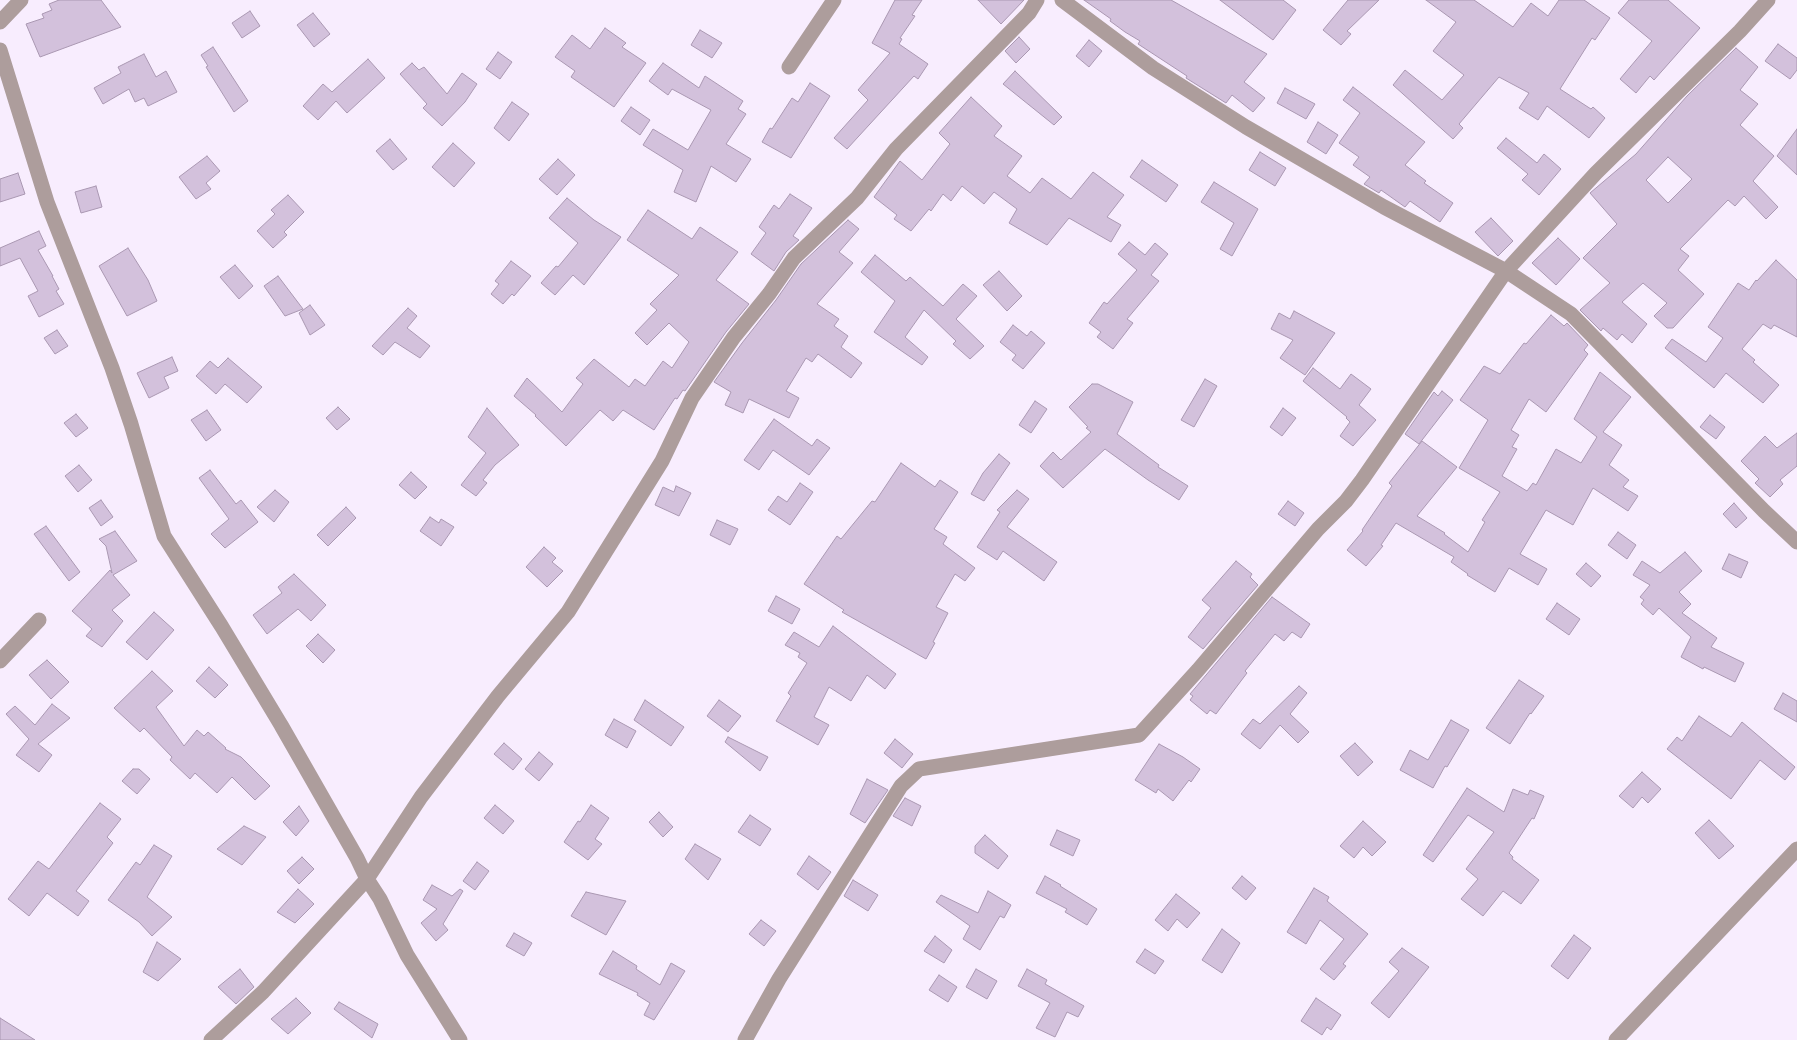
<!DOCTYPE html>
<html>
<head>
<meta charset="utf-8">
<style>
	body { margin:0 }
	canvas { display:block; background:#f8edfe }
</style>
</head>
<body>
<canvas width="1797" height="1040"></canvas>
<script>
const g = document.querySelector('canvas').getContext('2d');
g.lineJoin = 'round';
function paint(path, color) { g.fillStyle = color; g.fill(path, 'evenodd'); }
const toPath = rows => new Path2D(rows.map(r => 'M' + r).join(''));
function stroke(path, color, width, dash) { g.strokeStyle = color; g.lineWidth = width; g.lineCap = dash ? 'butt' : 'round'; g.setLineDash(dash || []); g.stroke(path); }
const building = toPath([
	[59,0,101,0,121,27,40,57,26,24,44,18,42,14,52,10,49,4,59,0],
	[895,0,922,0,912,15,915,16,900,38,902,39,899,44,928,64,918,79,914,76,847,149,834,138,868,100,858,90,890,53,872,43,895,0],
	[978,0,1024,0,1001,24,978,0],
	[1084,0,1171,0,1267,54,1244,82,1265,98,1253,112,1232,95,1226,103,1186,78,1187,76,1138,44,1140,41,1125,32,1110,21,1111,19,1084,0],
	[1220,0,1283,0,1296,10,1273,40,1220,0],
	[1348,0,1379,0,1347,31,1351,34,1341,45,1323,30,1348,0],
	[1426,0,1474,0,1513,27,1531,3,1548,16,1559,0,1584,0,1610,18,1595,40,1592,38,1560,89,1591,109,1593,107,1605,118,1589,138,1547,106,1538,120,1519,108,1529,93,1499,77,1459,124,1463,128,1453,139,1393,85,1405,70,1442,100,1464,75,1433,51,1456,22,1426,0],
	[1629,0,1668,0,1700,28,1654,80,1650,76,1636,93,1620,79,1652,41,1618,13,1629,0],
	[250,11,260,26,242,38,232,23,250,11],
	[313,13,330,34,314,47,297,25,313,13],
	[605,28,626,43,622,47,646,63,614,107,571,77,575,71,555,57,572,35,590,49,605,28],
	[700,30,722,43,712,58,691,45,700,30],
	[1019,37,1030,49,1016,63,1005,51,1019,37],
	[1089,40,1102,51,1089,67,1076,56,1089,40],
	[1778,44,1797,58,1797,70,1790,79,1765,61,1778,44],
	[213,47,248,101,234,112,206,67,208,66,201,55,213,47],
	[1736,48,1758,67,1740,90,1758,104,1740,125,1774,156,1753,181,1778,207,1766,219,1744,196,1735,206,1728,200,1680,249,1689,256,1678,270,1704,294,1673,328,1667,328,1654,316,1667,303,1643,283,1622,302,1647,324,1632,343,1622,334,1617,340,1603,328,1601,331,1580,310,1610,283,1583,258,1617,224,1590,193,1636,154,1687,96,1736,48],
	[1668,157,1692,179,1668,203,1646,180,1668,157],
	[498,52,512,62,500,79,486,69,498,52],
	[144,54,156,77,166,71,177,92,148,106,144,98,135,102,129,89,103,104,94,88,121,73,118,67,144,54],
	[368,59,385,78,347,113,336,101,318,120,303,106,323,84,332,92,368,59],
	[412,63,419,70,424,67,447,94,462,73,477,84,465,102,442,126,423,108,427,104,400,74,412,63],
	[663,63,699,88,705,76,743,101,738,109,746,114,726,144,751,159,736,182,711,166,696,202,674,192,683,170,643,145,653,129,688,150,711,110,672,89,668,95,649,81,663,63],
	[1015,71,1062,117,1054,125,1003,84,1015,71],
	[810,83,830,96,791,158,762,142,770,128,772,129,792,98,798,102,810,83],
	[1353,87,1425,142,1405,165,1426,181,1424,183,1453,203,1440,222,1410,201,1405,207,1381,190,1379,193,1364,184,1370,177,1353,165,1359,157,1339,143,1360,113,1343,100,1353,87],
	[1285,88,1315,104,1306,119,1277,103,1285,88],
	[971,97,1002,126,994,136,1022,156,1007,176,1030,193,1042,178,1071,199,1093,172,1124,195,1107,217,1121,225,1111,242,1069,218,1047,245,1009,223,1017,209,994,192,984,204,962,186,951,201,943,194,931,211,929,209,911,231,894,219,897,215,874,197,900,161,922,180,950,144,939,133,971,97],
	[512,102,529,114,509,141,494,128,512,102],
	[631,107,650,120,640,135,621,121,631,107],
	[1318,122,1338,135,1326,154,1307,142,1318,122],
	[1797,129,1797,175,1777,156,1797,129],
	[1506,138,1537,163,1544,154,1561,169,1539,195,1522,180,1528,174,1497,148,1506,138],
	[390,139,407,159,393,170,376,151,390,139],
	[453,143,475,163,454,187,432,167,453,143],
	[1260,152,1286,168,1275,186,1249,170,1260,152],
	[207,156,220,171,206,183,211,189,196,199,179,177,207,156],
	[558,159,575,175,557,195,539,179,558,159],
	[1142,160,1178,185,1166,202,1130,177,1142,160],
	[18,173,25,194,0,202,0,179,18,173],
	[1214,182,1258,209,1232,256,1220,249,1234,223,1201,202,1214,182],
	[96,186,102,207,81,213,75,192,96,186],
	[790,194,812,208,793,236,799,240,786,252,774,271,751,254,766,233,759,227,774,205,779,209,790,194],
	[288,195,304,212,284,232,287,235,273,248,257,231,275,214,271,210,288,195],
	[567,198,594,220,621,237,584,285,573,275,555,295,541,283,556,266,558,267,578,243,549,218,567,198],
	[648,210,692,239,700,227,738,252,716,280,749,304,726,332,685,391,683,390,677,399,675,398,654,430,623,410,613,421,600,410,566,446,535,416,536,415,514,396,527,378,562,412,583,384,576,378,594,359,629,387,635,379,645,386,663,361,672,368,689,342,669,323,647,345,635,333,657,310,650,304,679,275,627,240,648,210],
	[1491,218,1513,241,1498,256,1475,232,1491,218],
	[848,220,859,229,839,252,853,263,817,304,839,319,834,326,848,336,841,347,862,363,851,378,818,354,812,362,806,358,786,391,799,398,789,418,749,399,743,413,725,405,731,392,714,382,742,343,776,300,801,264,848,220],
	[39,231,46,246,38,250,53,276,52,276,59,289,56,291,64,304,39,317,28,296,38,291,20,258,0,266,0,248,39,231],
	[1558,238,1580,259,1556,285,1532,263,1558,238],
	[1129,242,1145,255,1155,243,1168,254,1151,275,1159,281,1127,319,1133,323,1113,349,1097,337,1101,332,1089,323,1104,302,1107,304,1137,270,1118,254,1129,242],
	[128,248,148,280,157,301,127,316,99,266,128,248],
	[875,255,906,281,910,277,943,306,963,284,977,296,956,319,984,346,970,359,953,344,956,341,924,310,905,337,928,357,922,365,874,332,895,301,861,272,875,255],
	[1776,260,1797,280,1797,337,1774,325,1771,329,1763,324,1742,349,1755,360,1753,362,1779,385,1763,403,1726,373,1714,388,1665,348,1672,339,1706,362,1723,338,1708,327,1738,283,1749,290,1756,280,1757,281,1776,260],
	[511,261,531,276,514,296,512,294,503,304,491,294,499,284,495,281,511,261],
	[235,265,253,286,239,299,220,277,235,265],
	[999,271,1022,296,1007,311,983,285,999,271],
	[278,276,303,309,285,316,264,286,278,276],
	[310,305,325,325,310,335,299,313,310,305],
	[408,308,417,316,407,328,430,346,420,358,395,342,383,355,372,346,408,308],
	[1294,311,1335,333,1305,375,1280,358,1293,340,1271,329,1279,313,1290,319,1294,311],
	[1551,315,1564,326,1567,323,1588,345,1584,350,1588,354,1546,412,1529,399,1511,430,1519,435,1512,447,1517,449,1502,476,1527,491,1533,483,1536,485,1556,449,1581,463,1597,437,1574,419,1600,372,1631,397,1603,432,1622,445,1609,465,1629,480,1623,487,1638,496,1628,511,1593,488,1573,525,1546,510,1520,554,1547,569,1538,585,1509,568,1495,592,1467,575,1468,574,1451,562,1454,557,1396,523,1381,545,1383,546,1366,566,1347,550,1363,531,1362,530,1392,486,1389,483,1422,441,1457,467,1417,516,1445,533,1444,534,1468,552,1485,522,1482,520,1500,492,1459,468,1488,420,1460,400,1484,366,1500,374,1524,343,1526,344,1551,315],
	[1013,325,1027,336,1031,331,1045,343,1023,369,1012,360,1016,355,1000,342,1013,325],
	[57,330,68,346,55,354,44,338,57,330],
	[172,357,178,371,164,377,169,388,149,398,137,373,172,357],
	[228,358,262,387,247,403,225,384,216,394,196,376,210,361,218,368,228,358],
	[1313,368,1340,389,1351,374,1371,389,1359,405,1376,420,1353,446,1340,436,1350,422,1346,418,1347,417,1303,381,1313,368],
	[1205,379,1217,386,1194,427,1181,420,1205,379],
	[1092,384,1098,384,1133,402,1117,434,1159,465,1158,467,1188,486,1179,500,1148,480,1105,449,1063,488,1040,466,1053,452,1061,460,1091,432,1086,428,1088,427,1069,407,1092,384],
	[1442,391,1453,400,1419,444,1405,434,1434,392,1438,396,1442,391],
	[1035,401,1047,409,1031,433,1019,425,1035,401],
	[338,407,350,419,337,430,326,418,338,407],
	[487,408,519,445,495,465,483,480,487,483,476,496,461,485,486,453,468,437,487,408],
	[1283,408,1296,418,1282,436,1270,427,1283,408],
	[207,410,221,430,206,441,191,420,207,410],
	[76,414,88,428,76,437,64,423,76,414],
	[1710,415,1725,427,1716,439,1700,427,1710,415],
	[774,419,812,446,817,439,830,448,809,475,773,450,759,470,744,460,774,419],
	[1797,433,1797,466,1780,480,1783,484,1770,497,1755,483,1759,479,1741,461,1765,436,1777,448,1797,433],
	[999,454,1010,463,984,501,971,494,983,473,999,454],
	[901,463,935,487,940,480,958,492,934,529,947,537,943,544,975,568,965,581,955,574,936,607,948,613,933,642,935,643,926,659,842,612,844,610,804,584,837,536,841,539,872,501,875,502,901,463],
	[79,465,92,480,78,492,65,476,79,465],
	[210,470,236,504,241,500,258,522,225,548,211,534,229,519,199,478,210,470],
	[411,472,427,487,415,499,399,485,411,472],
	[800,483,813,492,790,525,768,510,778,496,787,502,800,483],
	[676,486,691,493,679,516,655,505,663,487,674,492,676,486],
	[275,490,289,502,274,522,257,507,275,490],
	[1017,490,1029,499,1007,527,1057,562,1044,581,1003,551,997,560,977,547,1000,512,997,510,1017,490],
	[101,500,113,517,101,526,89,508,101,500],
	[1288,501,1304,513,1295,526,1278,514,1288,501],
	[1734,503,1747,518,1736,528,1723,514,1734,503],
	[346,507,356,518,328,546,317,535,346,507],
	[430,517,439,523,441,519,454,527,441,546,420,531,430,517],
	[717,520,738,529,730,545,710,535,717,520],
	[46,526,80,572,69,581,34,534,46,526],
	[115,531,137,561,113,575,130,595,112,610,123,621,102,647,86,636,92,629,72,611,110,570,112,573,106,546,99,539,115,531],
	[1618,532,1636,545,1627,559,1608,545,1618,532],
	[544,547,556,558,552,562,563,571,547,587,526,567,544,547],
	[1685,552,1702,571,1679,592,1691,604,1682,613,1717,638,1711,647,1744,663,1735,682,1704,667,1703,669,1681,657,1691,637,1659,608,1653,615,1641,604,1644,600,1640,597,1650,585,1633,575,1642,561,1660,573,1685,552],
	[1729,554,1748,562,1741,578,1722,569,1729,554],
	[1236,561,1252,574,1250,577,1258,585,1203,649,1188,637,1211,608,1202,600,1236,561],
	[1586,563,1601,576,1591,587,1576,574,1586,563],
	[294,574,326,605,311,621,298,609,267,634,253,615,282,593,278,587,294,574],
	[776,596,800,609,792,624,768,611,776,596],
	[1272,597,1310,624,1301,638,1292,632,1284,641,1275,634,1245,671,1247,673,1216,714,1210,710,1207,714,1190,700,1193,696,1190,694,1272,597],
	[1557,603,1580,619,1569,635,1546,619,1557,603],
	[154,612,174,630,147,660,126,642,154,612],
	[833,626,896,674,885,689,867,675,851,701,829,687,814,717,829,725,818,745,776,721,791,696,788,693,807,663,798,657,800,653,785,645,794,632,819,647,833,626],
	[318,634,335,650,323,663,306,646,318,634],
	[47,660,69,682,51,699,29,675,47,660],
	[209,667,228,685,215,698,196,681,209,667],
	[152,671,173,691,156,707,184,746,197,730,204,736,208,732,226,748,225,749,241,757,270,786,255,800,232,777,217,793,195,773,190,779,170,760,172,757,144,728,140,732,114,708,152,671],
	[1519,680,1544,696,1531,714,1530,713,1510,744,1486,728,1519,680],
	[1299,686,1307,693,1290,714,1309,732,1298,743,1280,725,1260,749,1241,734,1253,719,1260,724,1299,686],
	[1783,693,1797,701,1797,722,1774,709,1783,693],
	[645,700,684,727,671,746,634,720,645,700],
	[719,700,741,716,728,732,707,716,719,700],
	[52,704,70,718,38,744,52,755,39,772,16,755,29,739,6,714,15,706,35,725,52,704],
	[1699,716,1731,737,1742,722,1795,767,1785,780,1760,760,1731,799,1667,749,1677,737,1682,741,1699,716],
	[614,719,636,731,627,748,605,735,614,719],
	[1451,720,1469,730,1447,767,1445,766,1433,788,1400,770,1410,750,1428,760,1451,720],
	[728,737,768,757,760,771,725,742,728,737],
	[895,739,913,754,902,768,884,753,895,739],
	[504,743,522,759,513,770,494,754,504,743],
	[1355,743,1373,762,1358,776,1340,756,1355,743],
	[1159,744,1183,757,1200,769,1191,782,1189,780,1173,801,1158,789,1156,793,1135,780,1159,744],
	[539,752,553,764,539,781,525,769,539,752],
	[133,769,139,769,150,779,137,794,122,781,133,769],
	[1642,772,1661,789,1648,803,1642,797,1633,808,1619,796,1642,772],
	[867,779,888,790,865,823,850,814,867,779],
	[1467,788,1504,812,1513,789,1528,795,1530,790,1544,796,1534,819,1532,818,1509,853,1513,857,1512,859,1539,880,1521,904,1503,891,1483,916,1461,899,1478,879,1466,869,1494,832,1468,815,1433,862,1423,855,1467,788],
	[905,798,921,806,912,826,893,816,905,798],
	[100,803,121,819,107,837,113,843,76,891,89,901,78,916,47,893,29,916,8,899,38,861,49,869,100,803],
	[495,805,514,821,503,834,484,818,495,805],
	[591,805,609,818,595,839,602,844,588,860,564,842,578,821,580,822,591,805],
	[299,806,309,821,296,836,283,822,299,806],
	[659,812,673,827,663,837,649,822,659,812],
	[750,815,771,829,760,846,738,832,750,815],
	[1709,820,1734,846,1719,859,1695,833,1709,820],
	[1363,821,1386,842,1372,856,1363,847,1354,858,1340,846,1363,821],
	[244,826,266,837,242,865,217,849,244,826],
	[1057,830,1080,840,1073,856,1050,845,1057,830],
	[985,835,1008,856,998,869,975,853,975,846,985,835],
	[695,844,721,859,708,880,685,859,695,844],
	[154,845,172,856,147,897,172,917,152,936,139,922,108,900,136,862,140,865,154,845],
	[809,856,831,872,818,890,797,874,809,856],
	[302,857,314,869,299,884,287,871,302,857],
	[477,862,489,871,475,890,463,881,477,862],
	[1045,876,1061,885,1060,886,1097,909,1087,925,1065,912,1067,909,1036,893,1045,876],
	[1242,876,1256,888,1246,900,1232,888,1242,876],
	[853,880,878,895,868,911,844,896,853,880],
	[432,885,452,896,460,889,463,891,443,924,448,930,436,941,421,923,437,909,423,900,432,885],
	[1314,888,1329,897,1327,901,1368,934,1343,964,1346,966,1334,980,1320,969,1344,939,1320,920,1306,944,1287,932,1314,888],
	[298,889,314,904,295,923,277,912,298,889],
	[988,891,1011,905,1004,918,1000,916,980,950,963,939,970,926,936,902,941,895,978,913,988,891],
	[586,892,626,901,606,935,571,916,586,892],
	[1176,894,1200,913,1187,928,1177,919,1168,931,1155,920,1176,894],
	[761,920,776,931,764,946,749,934,761,920],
	[1222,929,1240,943,1222,973,1202,960,1222,929],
	[514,933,532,943,524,956,506,946,514,933],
	[1574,935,1591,948,1568,979,1551,966,1574,935],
	[935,936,952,950,944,963,924,951,935,936],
	[157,942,181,959,158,981,143,972,157,942],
	[1402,948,1429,967,1389,1018,1371,1003,1399,971,1389,962,1402,948],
	[1145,949,1164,961,1155,974,1136,962,1145,949],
	[613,951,637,966,636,969,660,985,671,963,685,971,654,1020,644,1015,650,1003,637,995,638,993,599,974,613,951],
	[240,969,254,987,236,1004,218,987,240,969],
	[976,969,997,981,987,999,966,987,976,969],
	[1027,969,1047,980,1045,984,1084,1006,1078,1017,1067,1012,1055,1037,1036,1028,1050,1003,1018,986,1027,969],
	[939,975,957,987,948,1002,929,990,939,975],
	[296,998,311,1013,288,1034,271,1019,296,998],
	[1316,998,1341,1015,1331,1030,1327,1027,1322,1035,1301,1021,1316,998],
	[339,1002,378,1024,372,1038,334,1009,339,1002],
	[0,1018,35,1040,0,1040,0,1018]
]);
paint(building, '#d3c1dc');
stroke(building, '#aa98b2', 1);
stroke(toPath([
	[1062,0,1153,68,1246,127,1384,207,1506,271,1571,314,1764,511,1797,542],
	[0,22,21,0],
	[0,50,47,202,112,368,131,424,164,536,222,627,281,725,357,858,367,879,380,899,407,955,460,1040],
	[789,67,834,0],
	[0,661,39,620],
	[211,1040,263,992,367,879,421,797,498,696,568,612,662,461,692,398,734,337,769,294,794,258,857,198,896,149,1029,13,1037,0],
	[745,1040,779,979,901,786,919,769,1139,735,1198,670,1318,529,1346,501,1362,480,1506,271,1596,173,1740,31,1768,0],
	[1616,1040,1797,849]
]), '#ad9d9c', 15);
</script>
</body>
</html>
